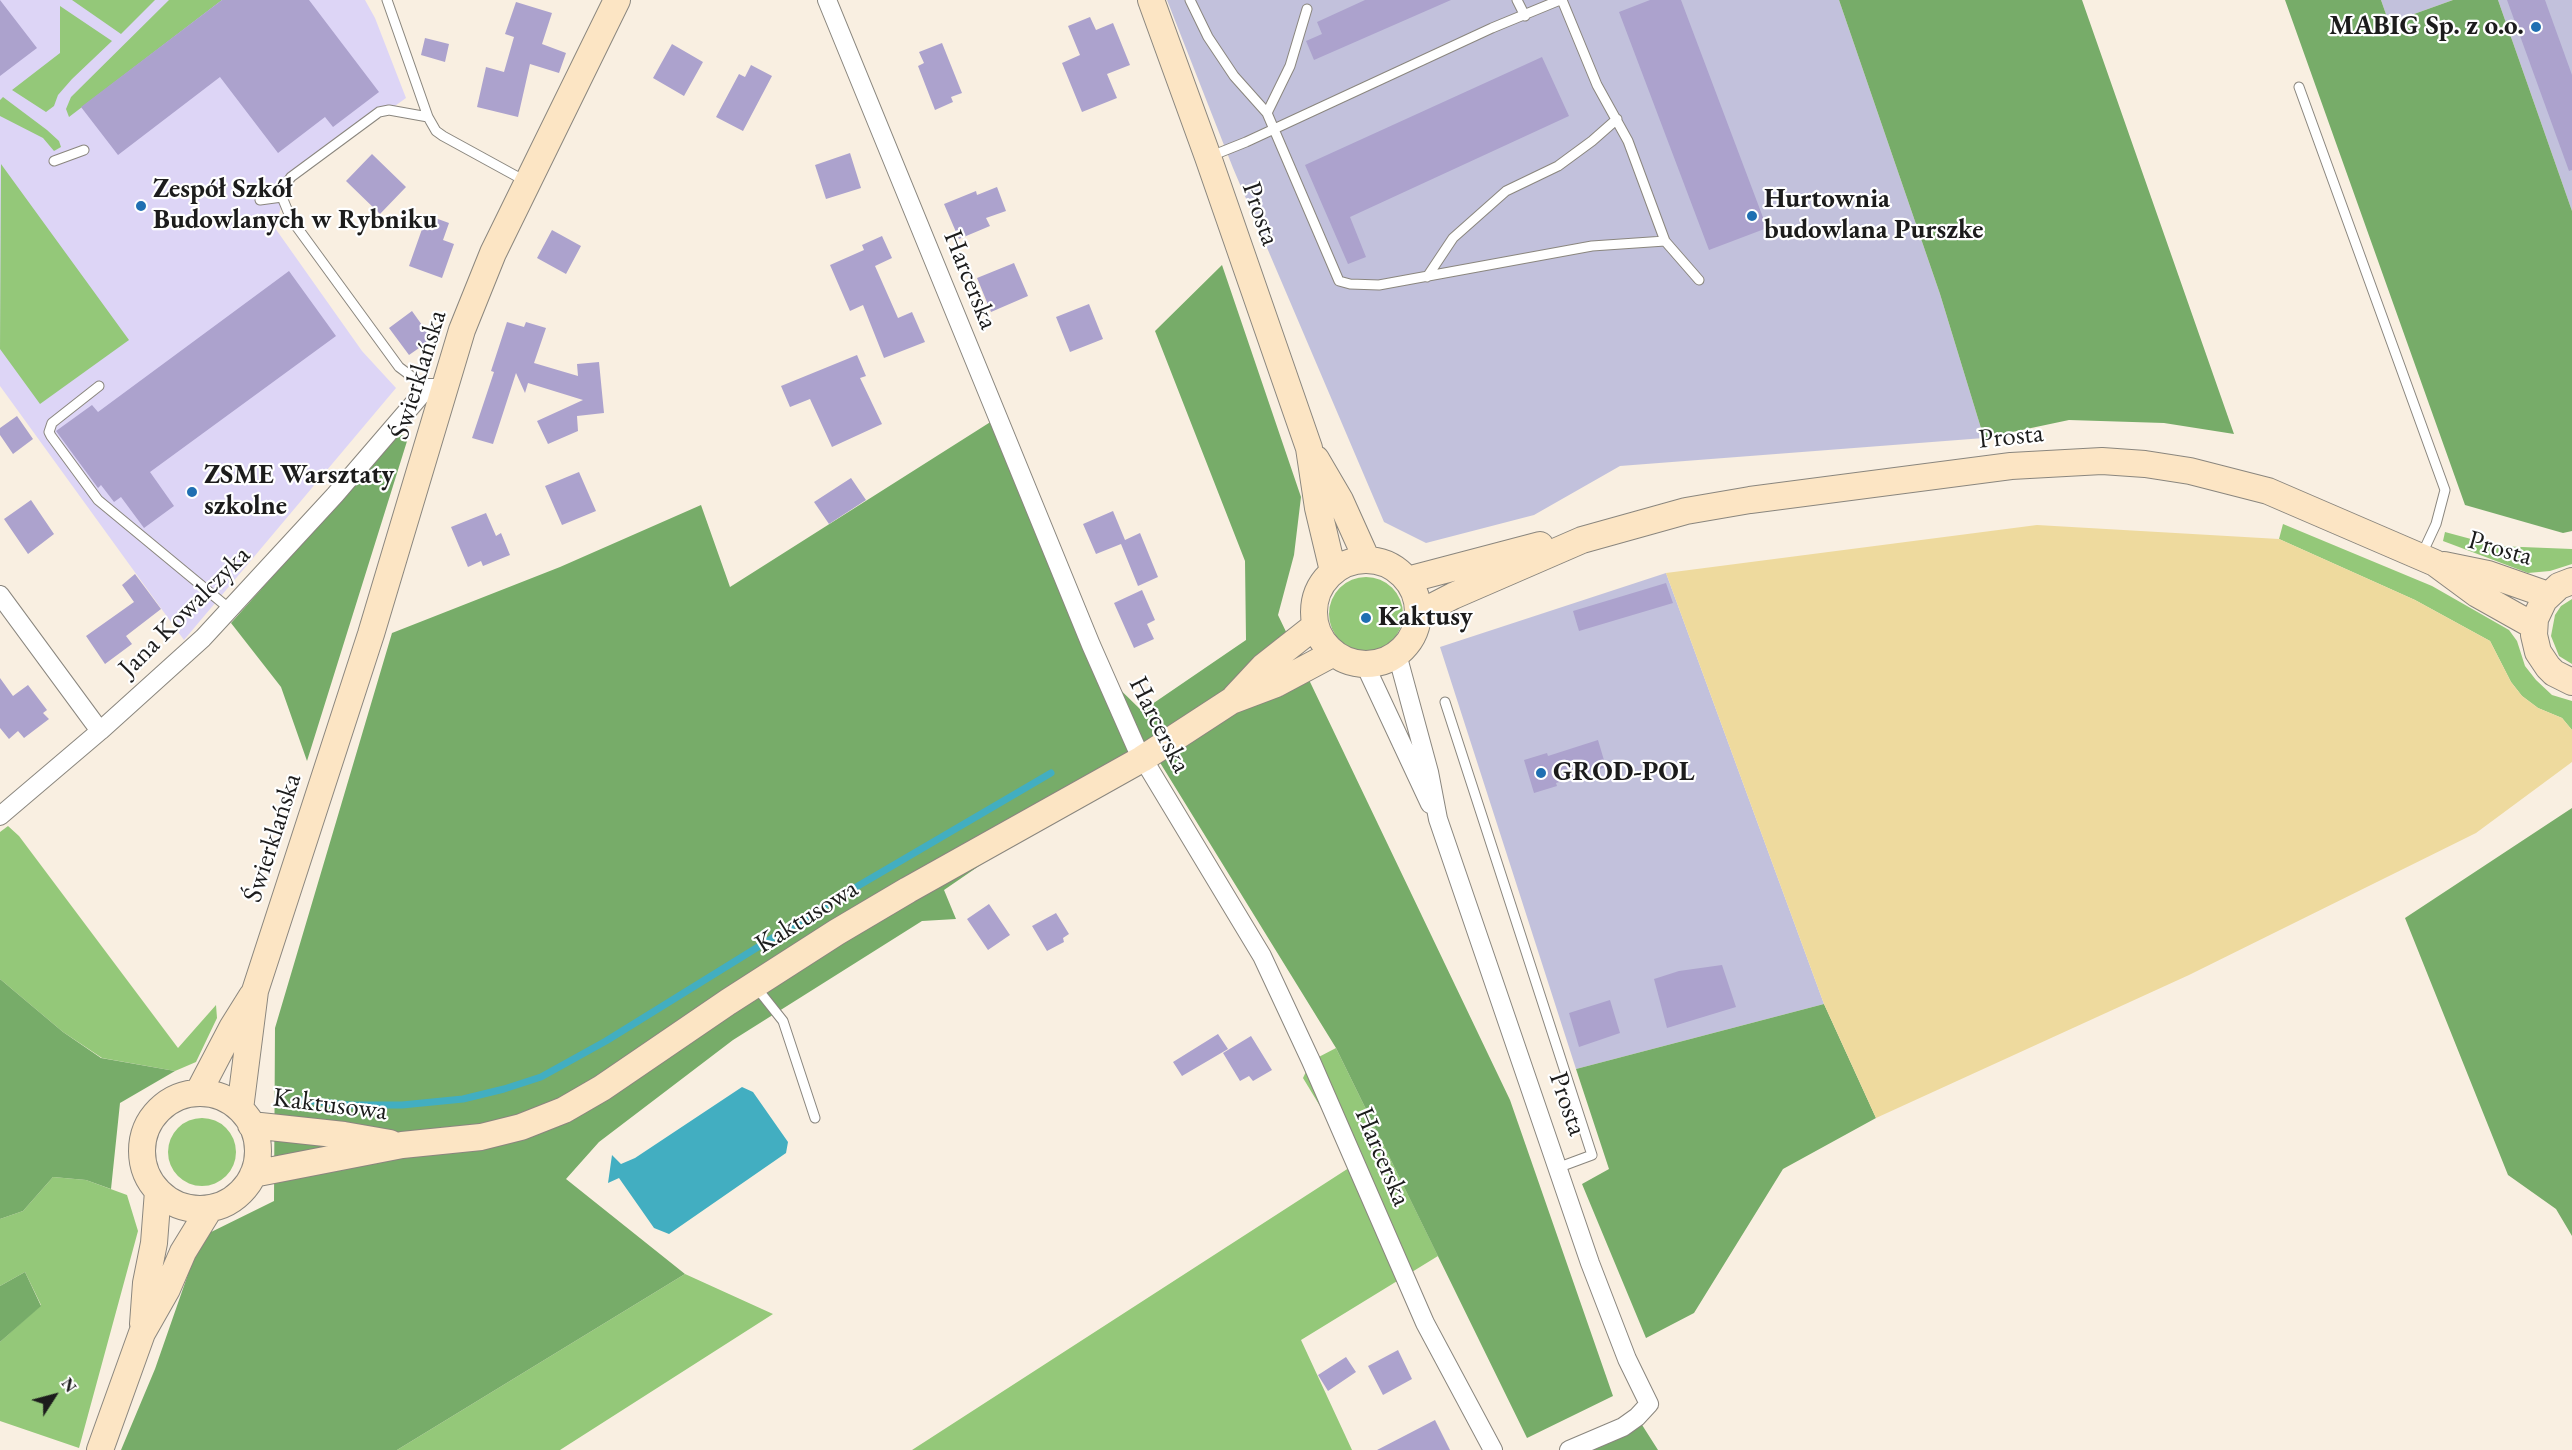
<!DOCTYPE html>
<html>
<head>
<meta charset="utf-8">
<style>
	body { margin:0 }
	#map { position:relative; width:2572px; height:1450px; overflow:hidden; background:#f9efe1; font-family:"EB Garamond",serif }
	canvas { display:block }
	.north { position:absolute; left:24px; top:1366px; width:60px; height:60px; -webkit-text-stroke:4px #fff; paint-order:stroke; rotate:54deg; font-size:16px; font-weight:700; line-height:24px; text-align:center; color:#1c1c1c }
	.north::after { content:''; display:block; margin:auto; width:21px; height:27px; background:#1c1c1c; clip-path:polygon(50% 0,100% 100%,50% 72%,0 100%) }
</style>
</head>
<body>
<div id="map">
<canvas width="2572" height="1450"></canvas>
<div class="north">N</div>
</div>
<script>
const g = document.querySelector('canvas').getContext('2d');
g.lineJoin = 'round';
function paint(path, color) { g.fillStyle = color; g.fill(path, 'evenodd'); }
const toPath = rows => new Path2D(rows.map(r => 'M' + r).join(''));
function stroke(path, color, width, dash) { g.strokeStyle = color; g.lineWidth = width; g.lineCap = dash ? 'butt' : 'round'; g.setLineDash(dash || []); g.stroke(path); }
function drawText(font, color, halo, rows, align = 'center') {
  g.font = font + ' "EB Garamond",serif'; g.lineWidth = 4.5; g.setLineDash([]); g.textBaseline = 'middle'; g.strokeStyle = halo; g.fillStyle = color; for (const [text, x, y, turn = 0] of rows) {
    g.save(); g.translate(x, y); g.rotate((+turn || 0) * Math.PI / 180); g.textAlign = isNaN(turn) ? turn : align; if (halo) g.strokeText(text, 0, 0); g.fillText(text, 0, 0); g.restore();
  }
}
paint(toPath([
	[0,0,365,0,375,18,406,98,288,183,275,228,362,351,396,388,184,640,0,386]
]), '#ddd5f6');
paint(toPath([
	[1167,0,1839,0,1940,294,1984,438,1620,466,1534,515,1426,543,1384,522,1233,168],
	[2381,0,2453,0,2389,23],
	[2498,0,2572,0,2572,211],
	[1666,573,1824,1004,1576,1069,1440,647]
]), '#c2c1dc');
paint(toPath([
	[72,0,155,0,121,34],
	[169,0,222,0,69,117,66,109,71,97],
	[60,6,112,41,72,79,58,95,54,106,46,112,12,90,60,53],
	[3,97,47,130,59,141,61,147,54,151,43,138,0,116,0,100],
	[1,164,129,340,40,404,0,349],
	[2283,524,2432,586,2509,630,2517,641,2525,666,2536,680,2552,695,2572,701,2572,730,2562,718,2538,708,2522,696,2511,682,2490,641,2415,600,2279,539],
	[2445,532,2497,546,2572,549,2572,564,2550,571,2528,573,2443,541],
	'1329 614a37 37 0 1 1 74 0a37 37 0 1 1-74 0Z',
	[2572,599,2572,664,2559,656,2551,636,2555,615,2561,606],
	[8,826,19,836,178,1048,216,1005,217,1018,196,1062,175,1071,102,1058,63,1032,0,979,0,832],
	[1336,1048,1438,1256,1301,1340,1352,1450,912,1450,1355,1164,1303,1078,1311,1061],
	'168 1152a34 34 0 1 1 68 0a34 34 0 1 1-68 0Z',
	[53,1177,86,1180,127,1195,138,1231,79,1448,0,1421,0,1342,41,1305,25,1272,0,1286,0,1219,23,1211],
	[685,1274,773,1314,560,1450,397,1450]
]), '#94c879');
paint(toPath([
	[1839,0,2082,0,2234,434,2164,423,2069,420,1984,438,1940,294],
	[2285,0,2381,0,2389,23,2453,0,2498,0,2572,211,2572,531,2563,533,2465,505],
	[1222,265,1301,497,1294,555,1278,615,1510,1100,1613,1396,1527,1438,1336,1048,1151,748,944,890,956,919,922,921,733,1040,599,1142,566,1179,685,1274,397,1450,121,1450,155,1369,201,1237,274,1201,275,1028,392,633,560,567,701,505,730,587,992,421,1096,666,1142,711,1246,640,1245,561,1155,331],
	[400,434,408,438,307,761,281,687,231,623],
	[2572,808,2572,1236,2556,1209,2508,1175,2405,918],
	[0,979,63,1032,101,1058,175,1071,120,1103,111,1189,86,1180,53,1177,23,1211,0,1219],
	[1824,1004,1876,1118,1783,1169,1694,1313,1646,1338,1582,1184,1609,1169,1576,1069],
	[25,1272,41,1306,0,1342,0,1286],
	[1637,1417,1658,1450,1590,1450]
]), '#77ac69');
paint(toPath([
	[2037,525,2279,539,2415,600,2490,641,2511,682,2522,696,2538,708,2562,718,2572,730,2572,762,2476,833,2189,975,1876,1118,1824,1004,1666,573]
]), '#eeda9e');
paint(toPath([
	[742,1087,753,1092,788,1142,786,1153,669,1234,654,1228,619,1178,608,1183,612,1155,621,1164,635,1158]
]), '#42aec1');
stroke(toPath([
	[302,1100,349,1105,402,1105,463,1099,504,1089,541,1077,606,1041,834,900,1051,773]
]), '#42aec1', 7);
paint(toPath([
	[0,0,37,48,0,76],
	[222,0,309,0,379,92,333,127,325,117,278,153,220,77,118,155,81,107],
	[1365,0,1451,0,1314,60,1306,41,1322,34,1317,22],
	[1650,0,1681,0,1767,228,1709,250,1619,12],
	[2507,0,2545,0,2572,75,2572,170,2569,171],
	[516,2,552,13,542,44,566,53,559,73,530,64,518,117,477,107,486,67,504,72,514,37,505,34],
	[1090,17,1096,30,1113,23,1130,65,1107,74,1117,98,1082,112,1062,63,1080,55,1068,26],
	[425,38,449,44,445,62,421,55],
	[942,43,962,93,951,97,953,102,935,110,918,66,924,63,919,52],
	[672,44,703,62,684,96,653,78],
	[1542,57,1569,116,1350,217,1366,257,1348,264,1305,165],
	[751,65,772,76,743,131,716,117,739,74,745,77],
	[850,153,861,188,826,199,815,165],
	[372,154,406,187,380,214,346,181],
	[997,187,1006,211,986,218,990,226,959,239,944,204,976,191,977,195],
	[427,215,449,223,443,240,454,244,442,278,409,266],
	[552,230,581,246,566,274,537,258],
	[882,236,892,258,875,266,898,318,912,312,925,342,884,358,863,305,850,311,830,265,864,250,862,245],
	[1014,263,1028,296,991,312,977,278],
	[289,271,336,336,150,472,174,506,144,528,121,497,114,502,101,485,98,488,56,431,92,405,98,412],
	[1089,304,1103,339,1070,352,1056,317],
	[412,311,432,339,409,355,389,328],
	[507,322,524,327,526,322,546,328,534,363,578,376,577,364,599,362,604,413,577,416,578,431,548,444,537,421,583,400,528,383,525,393,516,373,493,444,472,438,494,372,491,371],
	[857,355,866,376,860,378,882,424,832,447,810,399,790,407,781,386],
	[17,416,33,439,13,454,0,435,0,428],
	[579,472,596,511,562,525,545,486],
	[851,478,866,500,829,524,814,502],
	[31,500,54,534,28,554,4,519],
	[1113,511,1125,540,1140,533,1158,577,1138,586,1121,544,1096,554,1083,524],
	[486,513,496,536,501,533,510,555,483,566,481,561,468,567,451,527],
	[135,574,161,609,126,636,132,644,105,664,86,636,134,602,122,585],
	[1666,583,1673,603,1579,631,1573,611],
	[1142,590,1155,620,1147,624,1154,639,1134,648,1114,603],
	[0,678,13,696,28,685,47,710,43,713,49,719,24,738,18,731,9,739,0,728],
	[1598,740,1606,767,1556,783,1557,786,1534,793,1524,760,1547,753,1548,756],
	[989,904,1010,935,988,950,967,919],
	[1056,913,1069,934,1063,938,1064,942,1047,951,1032,926],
	[1722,965,1736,1007,1667,1028,1654,979,1679,971],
	[1610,1000,1620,1033,1579,1047,1569,1013],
	[1218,1034,1228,1049,1182,1076,1173,1062],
	[1251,1036,1272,1070,1253,1081,1249,1076,1240,1081,1223,1053],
	[1398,1350,1412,1379,1383,1395,1368,1366],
	[1346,1357,1356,1372,1328,1391,1318,1375],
	[1435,1420,1450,1450,1377,1450]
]), '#aca2cd');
const lane = toPath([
	[387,0,428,117,436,131,443,136,527,182],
	[1190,0,1208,37,1234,76,1267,113,1339,281,1350,284,1379,285,1592,246,1665,241],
	[1517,0,1525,16],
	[1562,0,1597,85,1628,141,1665,241,1699,280],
	[2299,87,2445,490,2436,524,2422,554],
	[1267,113,1290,66,1307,9],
	[1211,156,1246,142,1492,28,1560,0],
	[54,161,84,150],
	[282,197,284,187,291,177,379,112,389,110,428,117],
	[260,200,282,197,291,219,399,367,427,388],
	[1427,277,1453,238,1506,191,1558,166,1592,141,1617,119],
	[99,386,52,423,49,432,51,436,98,500,231,610],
	[1445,702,1592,1155,1557,1168],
	[756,987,783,1021,815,1118]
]);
const street = toPath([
	[827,0,1091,645,1136,747,1262,956,1311,1061,1425,1323,1493,1450],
	[0,595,100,731],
	[1397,654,1429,772,1438,819,1590,1263,1627,1359,1649,1404,1637,1417,1623,1427,1569,1450],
	[1365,665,1430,804],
	[0,816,100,731,203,638,335,495,427,388,444,388]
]);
const secondary = toPath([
	[1151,0,1208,157,1309,448,1318,508,1333,571],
	[1316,459,1340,500,1367,560],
	'1314 612a52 52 0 1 1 104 0a52 52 0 1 1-104 0Z',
	[2444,565,2488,574,2548,595],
	[1407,580,1540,545],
	[2572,581,2559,586,2544,600,2535,619,2534,635,2538,652,2548,667,2554,673,2572,682],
	[1418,614,1453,596,1582,540,1686,511,1750,500,2011,466,2102,461,2145,464,2190,471,2268,491,2435,563,2477,594,2534,626],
	[1235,697,1263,667,1315,626],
	[198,1093,232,1028,252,996],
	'142 1151a58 58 0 1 1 116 0a58 58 0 1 1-116 0Z',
	[240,1109,255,991,371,634,462,330,493,253,617,0],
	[251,1125,344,1135,390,1143],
	[253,1174,402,1145,481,1137,521,1127,564,1110,602,1088,728,1002,837,932,908,890,1142,759,1231,701,1276,684,1334,653],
	[143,1324,146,1283,154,1243,158,1191],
	[100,1450,142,1333,167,1289,183,1252,210,1208]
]);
stroke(lane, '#8a867e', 11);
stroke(street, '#8a867e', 20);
stroke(secondary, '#8a867e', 28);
stroke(lane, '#fff', 9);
stroke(street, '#fff', 18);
stroke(secondary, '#fce5c4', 26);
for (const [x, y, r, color] of [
	[2536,27,6,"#1f6fb2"],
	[141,206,6,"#1f6fb2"],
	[1752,216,6,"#1f6fb2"],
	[192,492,6,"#1f6fb2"],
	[1366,618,6,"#1f6fb2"],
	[1541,773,6,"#1f6fb2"]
]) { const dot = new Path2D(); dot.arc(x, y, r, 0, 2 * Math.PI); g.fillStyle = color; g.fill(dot); stroke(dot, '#fff', 2); }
drawText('bold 27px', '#1c1c1c', '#fff', [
	["MABIG Sp. z o.o.",2524,27,"right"],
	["Zespół Szkół",153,190],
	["Budowlanych w Rybniku",153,221],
	["Hurtownia",1764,200],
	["budowlana Purszke",1764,231],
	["ZSME Warsztaty",204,476],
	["szkolne",204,507],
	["Kaktusy",1378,618],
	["GROD-POL",1553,773]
], 'left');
drawText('27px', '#1c1c1c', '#fff', [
	["Prosta",1260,214,71],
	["Harcerska",970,280,68],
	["Świerklańska",419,375,-73],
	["Prosta",2011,437,-6],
	["Prosta",2500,549,16],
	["Jana Kowalczyka",185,612,-45],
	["Harcerska",1159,725,63],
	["Świerklańska",273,838,-72],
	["Kaktusowa",807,917,-32],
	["Prosta",1567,1104,71],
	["Kaktusowa",330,1105,7],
	["Harcerska",1382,1157,67]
]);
</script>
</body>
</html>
